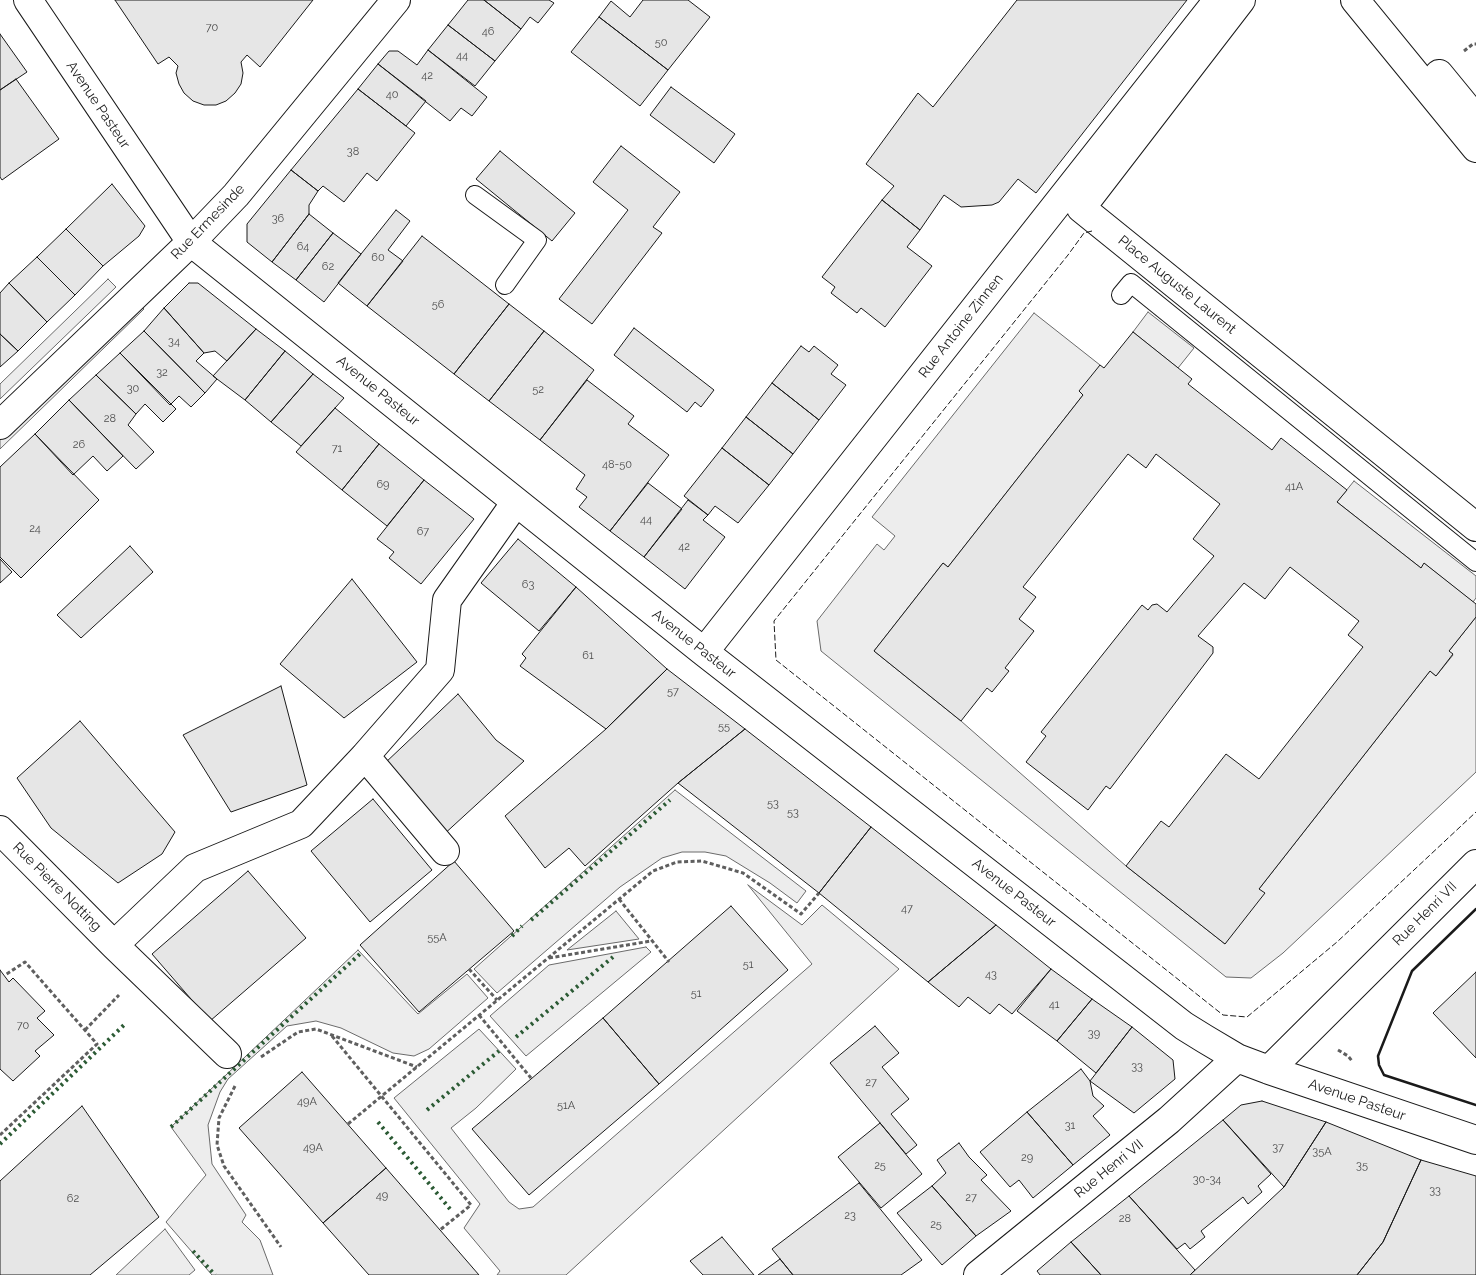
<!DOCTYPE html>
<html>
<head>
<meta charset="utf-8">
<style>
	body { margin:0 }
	canvas { display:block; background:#fff }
</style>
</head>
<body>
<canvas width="1476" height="1275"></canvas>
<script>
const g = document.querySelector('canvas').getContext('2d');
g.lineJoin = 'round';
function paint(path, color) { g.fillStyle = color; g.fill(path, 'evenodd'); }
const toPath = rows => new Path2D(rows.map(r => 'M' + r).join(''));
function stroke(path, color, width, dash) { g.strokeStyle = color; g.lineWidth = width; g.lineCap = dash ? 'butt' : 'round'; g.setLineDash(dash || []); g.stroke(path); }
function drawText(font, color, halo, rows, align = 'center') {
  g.font = font + ' Raleway,sans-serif'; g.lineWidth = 4; g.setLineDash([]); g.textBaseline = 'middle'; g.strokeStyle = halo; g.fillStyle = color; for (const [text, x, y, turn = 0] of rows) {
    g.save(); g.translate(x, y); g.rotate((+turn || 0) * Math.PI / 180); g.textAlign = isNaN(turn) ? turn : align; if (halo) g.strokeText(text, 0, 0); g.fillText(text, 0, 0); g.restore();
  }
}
const built = toPath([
	[108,279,116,287,0,399,0,384,108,279],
	[137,302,144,309,0,449,0,434,137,302],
	[1148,312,1194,348,1178,368,1133,332,1148,312],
	[1034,313,1100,365,1083,395,948,567,943,563,874,651,961,721,1126,866,1225,944,1259,889,1430,671,1436,676,1453,655,1449,651,1476,617,1476,772,1283,953,1251,978,1226,977,821,651,817,621,877,544,884,550,895,536,872,517,1034,313],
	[1354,481,1476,576,1476,598,1473,602,1425,564,1421,568,1337,502,1354,481],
	[675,790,806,891,797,903,770,883,726,856,705,852,682,852,662,858,620,887,497,993,474,969,675,790],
	[748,885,802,925,822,905,899,969,566,1275,497,1275,500,1271,464,1228,480,1204,394,1098,479,1029,516,1069,476,1108,451,1128,509,1202,519,1209,533,1207,812,964,748,885],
	[616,911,639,939,567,950,616,911],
	[646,947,651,952,526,1056,490,1016,549,965,646,947],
	[358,950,418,1014,467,974,488,998,429,1049,414,1056,393,1053,341,1028,316,1021,287,1026,228,1079,220,1092,208,1125,212,1164,246,1215,242,1222,260,1240,273,1275,212,1275,166,1222,206,1175,171,1127,358,950],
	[165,1229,195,1270,189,1275,116,1275,165,1229]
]);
paint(built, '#ededed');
stroke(built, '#6a6a6a', 1);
const building = toPath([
	[115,0,313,0,260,67,247,55,241,62,243,73,241,84,235,93,226,101,216,105,204,105,193,101,184,93,179,84,176,73,178,66,169,57,158,64,115,0],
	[468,0,484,0,521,29,495,61,448,25,468,0],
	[484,0,549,0,554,3,538,23,530,17,521,29,484,0],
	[643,0,688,0,710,17,668,70,599,17,611,1,630,17,643,0],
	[1017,0,1187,0,1036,193,1018,179,999,202,992,205,961,207,944,195,920,230,882,200,894,186,866,164,918,93,933,107,1017,0],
	[599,17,668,70,640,106,571,52,599,17],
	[448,25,495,61,475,86,428,50,448,25],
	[0,34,27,72,0,90,0,34],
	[428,50,487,97,472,116,461,108,450,121,378,64,389,51,398,51,417,65,428,50],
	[378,64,426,101,406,126,358,89,378,64],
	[16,79,59,139,2,180,0,177,0,90,16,79],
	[671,87,735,134,714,163,650,115,671,87],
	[358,89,415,133,377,181,367,173,344,202,323,186,318,191,291,170,358,89],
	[621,146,680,192,653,227,662,233,592,324,559,299,628,210,593,182,621,146],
	[500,151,575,213,552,241,476,179,500,151],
	[291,170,318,191,309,205,309,214,272,262,247,242,247,224,291,170],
	[112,184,145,226,139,236,103,266,66,229,112,184],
	[882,200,920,230,907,247,932,266,885,327,861,308,857,313,831,293,835,287,822,277,882,200],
	[396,210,410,221,388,250,403,261,367,306,338,283,396,210],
	[309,214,333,233,296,280,272,262,309,214],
	[66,229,103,266,75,295,37,257,66,229],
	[333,233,361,254,324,302,296,280,333,233],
	[422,236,509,304,454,374,367,306,422,236],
	[37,257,75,295,47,322,9,283,37,257],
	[9,283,47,322,18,351,0,334,0,293,9,283],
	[189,283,198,283,256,329,227,361,215,351,204,353,164,308,189,283],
	[509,304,544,331,489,401,454,374,509,304],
	[164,308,204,353,196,361,217,379,205,393,144,331,164,308],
	[634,328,714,390,701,407,695,402,687,412,614,355,634,328],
	[256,329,285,351,245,400,213,376,256,329],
	[144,331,205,393,191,407,179,396,170,405,120,353,144,331],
	[544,331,594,370,540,440,489,401,544,331],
	[1133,332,1192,379,1188,384,1272,450,1281,438,1347,490,1337,502,1421,568,1424,563,1476,604,1476,617,1449,651,1453,654,1436,676,1430,671,1259,889,1265,893,1225,944,1126,866,1161,821,1169,827,1226,754,1259,779,1363,647,1348,635,1359,621,1290,567,1265,599,1244,583,1198,636,1213,647,1213,653,1110,789,1106,786,1088,810,1026,762,1046,736,1041,732,1142,605,1148,610,1152,605,1157,604,1167,612,1214,556,1193,539,1220,504,1156,454,1146,468,1128,454,1023,587,1036,597,1019,619,1034,631,1005,668,1009,671,992,692,987,688,961,721,874,651,943,563,948,567,1083,395,1079,391,1100,365,1104,368,1133,332],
	[0,334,18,351,0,367,0,334],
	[801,346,809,352,814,346,838,365,831,374,846,385,819,420,772,383,801,346],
	[285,351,313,374,271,422,245,400,285,351],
	[120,353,176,409,163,422,145,404,136,414,96,375,120,353],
	[313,374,344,398,301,446,271,422,313,374],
	[96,375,136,414,128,425,154,452,136,469,69,400,96,375],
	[587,380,634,416,628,424,669,455,610,531,579,507,587,497,576,489,585,475,540,440,587,380],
	[772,383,819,420,793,454,746,417,772,383],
	[69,400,123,456,107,471,93,456,73,475,35,434,69,400],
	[335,408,379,444,342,490,296,452,335,408],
	[746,417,793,454,769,485,722,448,746,417],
	[35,434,99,500,21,578,0,557,0,467,35,434],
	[379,444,424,480,387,526,342,490,379,444],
	[722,448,769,485,738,523,715,506,708,515,684,496,722,448],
	[424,480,474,519,421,584,389,558,394,552,377,539,424,480],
	[648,483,682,509,644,557,610,531,648,483],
	[688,500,708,515,703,520,725,537,685,589,644,557,688,500],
	[518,539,576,587,539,631,481,583,518,539],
	[130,546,153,572,81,638,57,615,130,546],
	[0,559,12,572,0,583,0,559],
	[352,579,417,662,344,718,280,664,352,579],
	[576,587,667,669,606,729,520,666,526,658,522,654,576,587],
	[667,669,745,729,678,783,585,866,569,848,545,868,505,816,606,729,667,669],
	[281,686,307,785,231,812,183,735,281,686],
	[458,694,496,740,524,761,441,837,384,764,458,694],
	[80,721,175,832,162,854,118,883,51,828,17,778,80,721],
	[745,729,871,827,819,893,678,783,745,729],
	[373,799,432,870,370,922,311,851,373,799],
	[871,827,996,925,928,982,819,893,871,827],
	[454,861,514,931,419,1012,360,945,454,861],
	[248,871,306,938,210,1021,152,954,248,871],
	[731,906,788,970,659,1084,603,1018,731,906],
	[996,925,1051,969,1012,1014,999,1004,990,1014,968,997,959,1007,928,982,996,925],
	[1051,969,1092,999,1057,1041,1017,1011,1051,969],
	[0,970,9,982,13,978,45,1011,37,1018,54,1035,35,1051,40,1056,13,1081,0,1069,0,970],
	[1476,972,1476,1058,1433,1013,1476,972],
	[1092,999,1132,1027,1096,1073,1057,1041,1092,999],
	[603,1018,659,1084,529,1195,472,1129,603,1018],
	[875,1026,899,1053,882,1067,909,1099,891,1114,917,1145,906,1154,830,1063,875,1026],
	[1132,1027,1173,1060,1175,1079,1134,1113,1090,1081,1132,1027],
	[1081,1069,1090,1081,1093,1096,1104,1106,1093,1116,1110,1135,1073,1165,1027,1112,1081,1069],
	[302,1072,386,1168,323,1223,239,1128,302,1072],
	[1262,1101,1326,1122,1284,1187,1223,1120,1241,1105,1262,1101],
	[82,1106,159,1217,90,1275,0,1275,0,1181,82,1106],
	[1027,1112,1073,1165,1033,1198,1019,1180,1010,1187,980,1152,1027,1112],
	[1223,1120,1271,1174,1258,1186,1262,1192,1248,1204,1243,1197,1201,1231,1205,1237,1190,1249,1185,1243,1177,1249,1129,1196,1223,1120],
	[1326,1122,1421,1160,1383,1242,1357,1275,1190,1275,1284,1187,1326,1122],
	[880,1123,922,1174,881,1208,838,1157,880,1123],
	[959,1143,969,1157,987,1175,981,1180,1011,1211,976,1236,932,1186,946,1173,937,1160,959,1143],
	[1421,1160,1476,1176,1476,1275,1357,1275,1383,1242,1421,1160],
	[386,1168,440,1230,479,1275,369,1275,323,1223,386,1168],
	[859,1183,922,1260,901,1275,793,1275,772,1249,859,1183],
	[932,1186,976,1236,942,1265,897,1213,932,1186],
	[1129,1196,1195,1270,1190,1275,1101,1275,1071,1242,1129,1196],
	[722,1237,754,1275,703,1275,690,1261,722,1237],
	[1071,1242,1101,1275,1040,1275,1037,1271,1071,1242],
	[780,1259,793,1275,758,1275,780,1259]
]);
paint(building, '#e6e6e6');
stroke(building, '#1a1a1a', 1);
const lane = toPath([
	[475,195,537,240,505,285],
	[1121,295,1131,283,1476,562]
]);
const street = toPath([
	[28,0,191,242,704,652,1184,1026,1205,1039,1237,1058,1269,1070,1476,1140],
	[1241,0,1081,208,1476,527],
	[1355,0,1476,148],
	[1439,74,1476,119],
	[0,425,191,242,236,195,396,0],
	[704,652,1218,0],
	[365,756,445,851],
	[0,830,114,945],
	[227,1054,114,945,195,868,301,824,365,756,440,670,447,600,516,502],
	[1269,1070,1476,864],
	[978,1275,1169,1120,1237,1058]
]);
stroke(lane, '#1a1a1a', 20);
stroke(street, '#1a1a1a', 30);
stroke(toPath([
	[1464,51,1473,44,1476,44],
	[619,899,669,962],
	[549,958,651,941],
	[469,969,497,1000],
	[479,1015,531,1078],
	[85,1030,119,995],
	[332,1036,471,1205,440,1230],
	[1338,1050,1348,1056,1352,1061],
	[261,1057,298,1032,316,1029,417,1067],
	[235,1086,219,1118,217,1145,224,1166,281,1247],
	[348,1124,653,871,677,862,702,861,743,873,801,914,819,893],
	[0,1135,97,1044,25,962,5,975]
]), '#5f5f5f', 3, [4, 2.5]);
stroke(lane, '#fff', 18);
stroke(street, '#fff', 28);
stroke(toPath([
	[531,920,670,800],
	[512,936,522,926],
	[516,1037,613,957],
	[427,1110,499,1051],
	[378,1122,450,1209],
	[171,1127,361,953],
	[0,1144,126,1023],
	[193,1251,215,1275]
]), '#2b5a34', 4, [2.5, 4]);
stroke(toPath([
	[1092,231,1084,233,1068,255,774,621,776,660,1223,1015,1247,1017,1337,942,1476,812]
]), '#1a1a1a', 1, [6, 2.5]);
stroke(toPath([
	[1476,909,1412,971,1378,1056,1379,1065,1384,1075,1476,1105]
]), '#1a1a1a', 2.5);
drawText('11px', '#4d4d4d', null, [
	["70",212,28],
	["46",488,32],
	["50",661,43],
	["44",462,56],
	["42",427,76],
	["40",392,95],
	["38",353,152],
	["36",278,219],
	["64",303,247],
	["60",378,258],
	["62",328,267],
	["56",438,305],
	["34",174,342],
	["32",162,373],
	["30",133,389],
	["52",538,390],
	["28",110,419],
	["26",79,445],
	["71",337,449],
	["48-50",617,465],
	["69",383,485],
	["41A",1294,487],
	["44",646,520],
	["24",35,529],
	["67",423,532],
	["42",684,547],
	["63",528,585],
	["61",588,656],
	["57",673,692],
	["55",724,727],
	["53",773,804],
	["53",793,813],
	["47",907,909],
	["55A",437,938],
	["51",748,965],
	["43",991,975],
	["51",696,994],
	["41",1054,1005],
	["70",23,1026],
	["39",1094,1034],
	["33",1137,1067],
	["27",871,1083],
	["49A",307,1102],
	["51A",566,1106],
	["31",1070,1126],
	["49A",313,1148],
	["37",1278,1148],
	["35A",1322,1152],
	["29",1027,1158],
	["25",880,1166],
	["35",1362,1166],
	["30-34",1207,1180],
	["33",1435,1191],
	["49",382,1196],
	["27",971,1198],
	["62",73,1199],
	["23",850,1216],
	["28",1125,1219],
	["25",936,1225]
]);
drawText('14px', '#1a1a1a', '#fff', [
	["Avenue Pasteur",98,105,56],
	["Rue Ermesinde",208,222,-46],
	["Place Auguste Laurent",1177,285,39],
	["Rue Antoine Zinnen",961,326,-52],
	["Avenue Pasteur",378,391,39],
	["Avenue Pasteur",694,644,38],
	["Rue Pierre Notting",57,887,45],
	["Avenue Pasteur",1014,893,38],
	["Rue Henri VII",1425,914,-45],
	["Avenue Pasteur",1357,1100,19],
	["Rue Henri VII",1109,1169,-39]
]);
</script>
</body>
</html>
